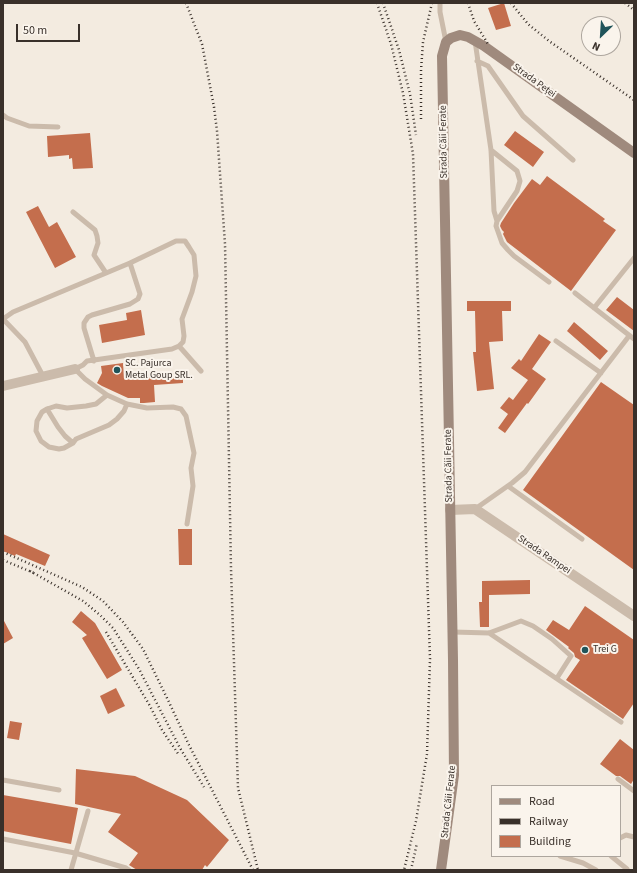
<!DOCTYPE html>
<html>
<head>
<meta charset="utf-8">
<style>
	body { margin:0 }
	#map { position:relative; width:637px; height:873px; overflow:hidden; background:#f3ebe0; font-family:"Source Sans 3",sans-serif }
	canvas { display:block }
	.frame { position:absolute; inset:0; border:4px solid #39302a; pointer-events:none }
	.legend { position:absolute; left:491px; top:785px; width:130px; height:72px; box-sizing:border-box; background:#faf4ec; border:1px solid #ada69e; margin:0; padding:5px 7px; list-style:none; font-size:12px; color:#39302a }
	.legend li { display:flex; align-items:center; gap:8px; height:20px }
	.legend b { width:20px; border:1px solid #ada69e }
	.north { position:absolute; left:581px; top:16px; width:40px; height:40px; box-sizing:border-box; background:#faf4ec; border:1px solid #ada69e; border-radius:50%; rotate:205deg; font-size:11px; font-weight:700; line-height:16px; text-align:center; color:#39302a }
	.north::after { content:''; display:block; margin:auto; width:14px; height:18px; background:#20545a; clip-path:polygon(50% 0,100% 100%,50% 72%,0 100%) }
	.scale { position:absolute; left:16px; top:24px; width:64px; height:18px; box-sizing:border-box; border:2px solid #39302a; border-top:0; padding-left:5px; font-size:12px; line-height:14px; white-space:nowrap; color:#39302a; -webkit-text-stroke:3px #faf4ec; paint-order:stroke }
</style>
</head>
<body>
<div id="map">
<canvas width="637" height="873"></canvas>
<div class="frame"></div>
<ul class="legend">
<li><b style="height:5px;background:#9f8a7d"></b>Road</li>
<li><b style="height:5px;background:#39302a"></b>Railway</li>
<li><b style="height:11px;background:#c46e4d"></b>Building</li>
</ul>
<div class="north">N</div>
<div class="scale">50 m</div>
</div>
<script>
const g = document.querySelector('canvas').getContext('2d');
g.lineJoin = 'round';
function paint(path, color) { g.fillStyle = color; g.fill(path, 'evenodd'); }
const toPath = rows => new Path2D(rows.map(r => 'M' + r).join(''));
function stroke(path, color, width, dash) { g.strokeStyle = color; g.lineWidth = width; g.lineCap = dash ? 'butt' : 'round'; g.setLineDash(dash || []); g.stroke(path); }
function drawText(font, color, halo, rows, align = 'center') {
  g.font = font + ' "Source Sans 3",sans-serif'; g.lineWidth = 4; g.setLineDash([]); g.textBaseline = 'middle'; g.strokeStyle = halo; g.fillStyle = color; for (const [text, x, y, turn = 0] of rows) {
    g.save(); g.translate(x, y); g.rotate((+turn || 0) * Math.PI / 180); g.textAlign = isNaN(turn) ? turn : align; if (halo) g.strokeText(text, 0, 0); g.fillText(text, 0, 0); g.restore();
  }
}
paint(toPath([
	[504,3,511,26,496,30,488,8],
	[515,131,544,152,533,167,504,145],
	[90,133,93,168,73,169,72,158,69,159,69,155,48,157,47,136],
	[547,176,605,219,603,221,616,230,571,291,507,242,503,234,504,232,502,230,500,226,501,223,514,203,532,179,540,185],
	[38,206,49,227,57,222,76,257,55,268,26,212],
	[617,297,634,310,634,331,606,310],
	[467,301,511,301,511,311,502,311,503,341,489,342,494,389,477,391,473,352,476,352,475,311,467,311],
	[141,310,145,335,102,343,99,325,127,320,126,313],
	[574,322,608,351,600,360,567,331],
	[539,334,551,342,532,369,546,379,528,404,527,403,505,433,498,428,508,414,500,408,509,397,513,400,528,380,511,368,519,359,521,361],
	[123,363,124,378,147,376,147,374,183,373,183,383,154,385,155,402,144,403,140,403,140,398,128,398,102,386,97,383,102,373,101,366],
	[601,382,634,405,634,570,523,490],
	[178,529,192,529,192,565,179,565],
	[3,534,50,555,45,566,16,554,15,556,3,551],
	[530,580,530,594,489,595,489,627,480,627,479,602,482,602,482,581],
	[585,606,634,640,634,703,623,719,566,680,580,660,575,657,574,653,568,648,569,647,546,630,553,620,569,630],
	[81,611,95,623,122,670,107,679,82,638,87,635,72,622],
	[3,619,13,638,3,644],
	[116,688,125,706,108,714,100,696],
	[10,721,22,723,19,740,7,738],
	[620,739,634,750,634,779,631,784,620,776,616,776,600,764],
	[76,769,135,776,187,800,229,840,207,867,205,865,202,870,137,870,129,865,138,853,108,832,121,814,75,804],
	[3,795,78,808,71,844,3,831]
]), '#c46e4d');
stroke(toPath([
	[440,3,440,12,446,42],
	[475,41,491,150,494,211,497,221,496,226,502,243,508,250,514,256,549,282],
	[477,61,488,66,523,116,573,160],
	[3,115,7,118,29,126,58,127],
	[491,150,517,171,520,181,517,191,497,221],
	[73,212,95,230,97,236,98,243,94,255,106,273],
	[130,263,176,241,185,241,189,247,194,255,196,276,192,292,182,319,184,336,183,342,179,346,172,349,87,361,83,365,75,369,85,379,107,395,127,404,147,408,173,407,181,409,186,416,194,453,191,468,193,486,187,524],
	[575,293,634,339],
	[594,308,634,258],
	[3,319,13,312,130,263,140,294,138,299,130,304,92,315,88,317,84,323,84,328,94,361],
	[3,319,25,342,43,376],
	[556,341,601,373],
	[179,346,201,371],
	[107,395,96,404,86,406,67,408,56,406,47,409,42,412,37,421,36,431,41,441,49,447,59,449,64,448,73,443,76,439,109,425,117,419,124,411,127,404],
	[47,409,58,427,65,436,73,443],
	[508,486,582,539],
	[475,509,512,483,525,472,629,336],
	[453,632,489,633,521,621,533,626,552,639,571,656,557,678],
	[489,633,621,722],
	[618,779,634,791],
	[3,780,59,790],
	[620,838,626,835,634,837],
	[3,839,75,853,126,868,129,870],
	[560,856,583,863,596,870],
	[611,856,627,869],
	[71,870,88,811]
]), '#cbbbab', 5);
stroke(toPath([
	[3,386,75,369],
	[450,510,475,509,634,616]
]), '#cbbbab', 10);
stroke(toPath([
	[441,870,454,775,453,660,442,56,446,42,451,38,460,35,468,37,484,46,634,153]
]), '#9f8a7d', 10);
stroke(toPath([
	[186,3,202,44,214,107,217,131,225,244,231,569,238,788,258,870],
	[377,3,391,44,403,93,413,154,430,659,427,754,416,821,404,870],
	[383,3,399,50,410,94,416,135],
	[468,3,474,21,488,44],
	[511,3,528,24,549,41,634,100],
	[625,3,634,10],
	[421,119,421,70,423,42,432,3],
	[3,552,82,587,103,601,123,622,143,649,167,698,189,745,253,870],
	[3,560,34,573],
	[30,571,83,601,100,615,113,628,139,669,180,748,204,787],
	[106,632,150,706,162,730,179,755],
	[411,870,417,843]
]), '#39302a', 2.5, [1, 3]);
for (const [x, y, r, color] of [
	[117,370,4,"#20545a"],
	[585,650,4,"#20545a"]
]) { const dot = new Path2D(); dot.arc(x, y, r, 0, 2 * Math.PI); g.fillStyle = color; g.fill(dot); stroke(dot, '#faf4ec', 1.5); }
drawText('10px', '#39302a', '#faf4ec', [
	["Strada Peței",534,81,36],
	["Strada Căii Ferate",444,142,-91],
	["Strada Căii Ferate",449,466,-91],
	["Strada Rampei",544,555,34],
	["Strada Căii Ferate",449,802,-84]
]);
drawText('10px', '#39302a', '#faf4ec', [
	["SC. Pajurca",125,364],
	["Metal Goup SRL.",125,376],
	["Trei G",593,650]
], 'left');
</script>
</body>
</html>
